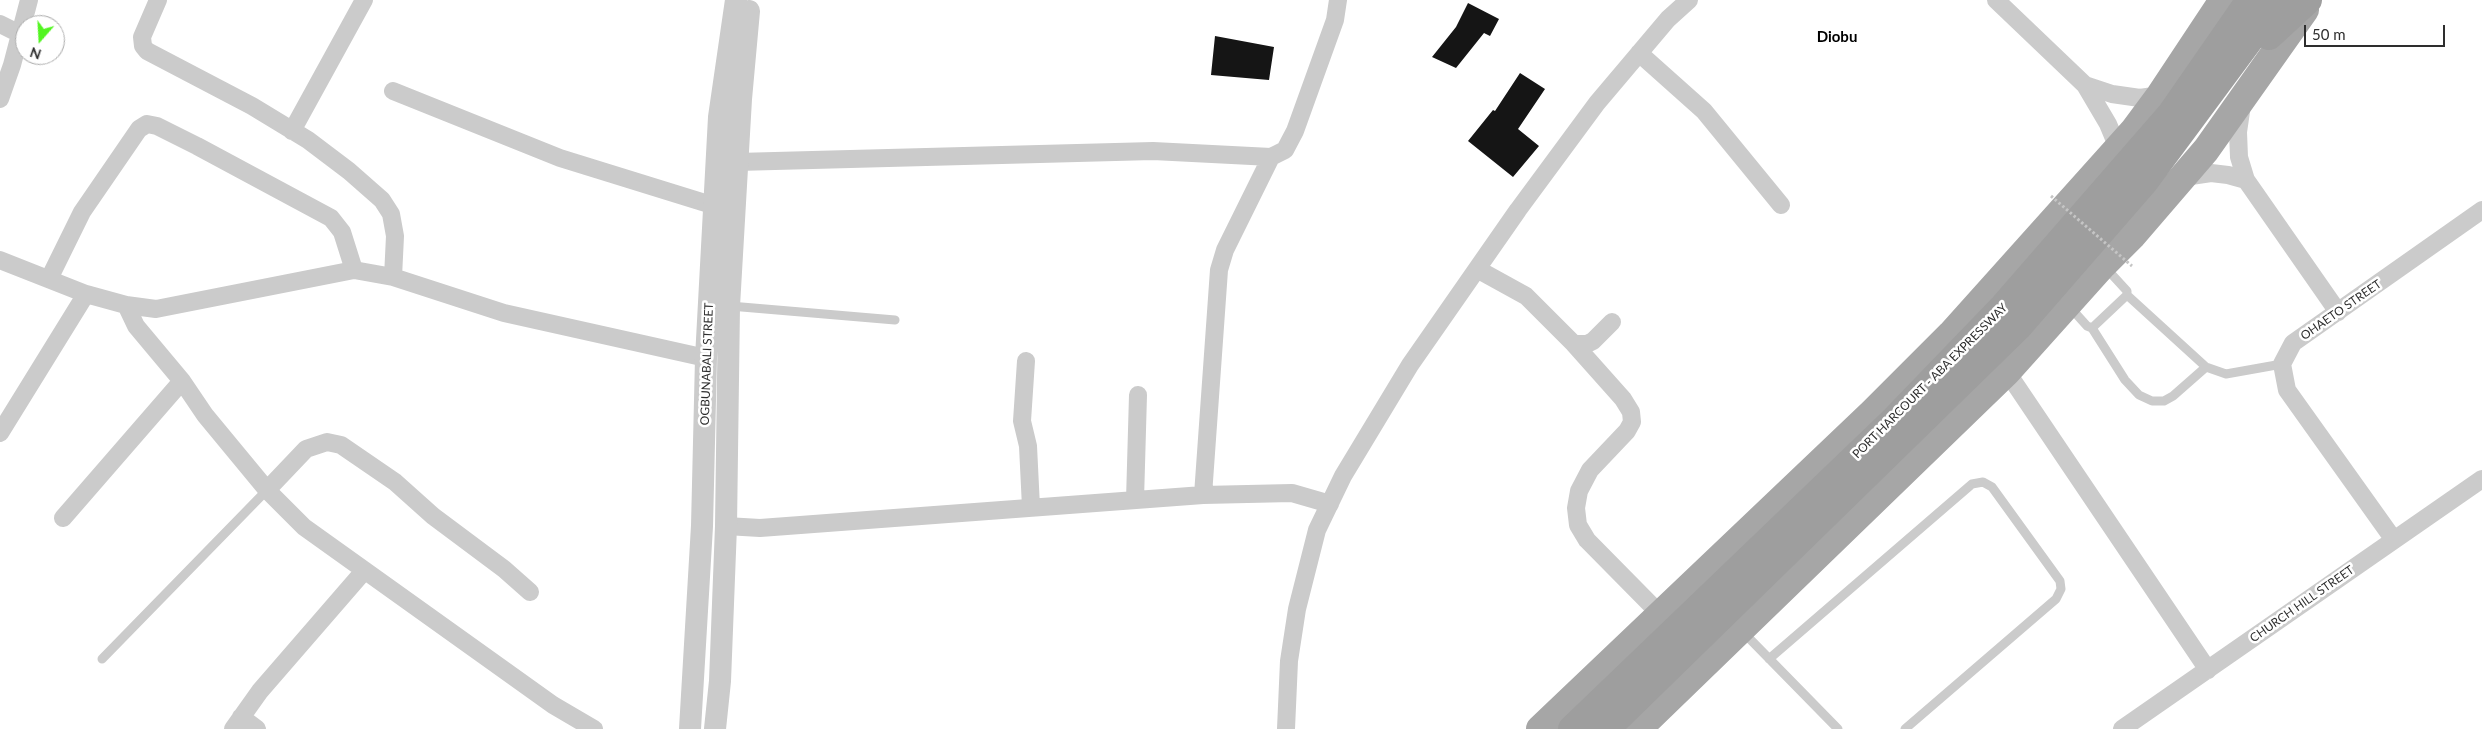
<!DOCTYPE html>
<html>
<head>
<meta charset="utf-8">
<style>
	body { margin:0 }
	#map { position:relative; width:2482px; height:729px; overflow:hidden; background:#fff; font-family:Lato,sans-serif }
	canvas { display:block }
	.north { position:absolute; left:15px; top:15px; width:50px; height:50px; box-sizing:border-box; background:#fff; border:1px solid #ababab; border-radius:50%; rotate:199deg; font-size:14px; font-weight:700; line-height:20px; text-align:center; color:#2e2e2e }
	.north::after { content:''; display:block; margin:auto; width:18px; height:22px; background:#52f521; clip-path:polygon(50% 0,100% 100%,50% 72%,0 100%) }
	.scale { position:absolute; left:2304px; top:25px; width:141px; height:22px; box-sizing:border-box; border:2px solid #2e2e2e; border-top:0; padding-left:6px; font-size:15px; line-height:18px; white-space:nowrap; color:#2e2e2e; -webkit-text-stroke:4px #fff; paint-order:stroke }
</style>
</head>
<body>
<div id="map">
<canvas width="2482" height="729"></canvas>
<div class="north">N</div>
<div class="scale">50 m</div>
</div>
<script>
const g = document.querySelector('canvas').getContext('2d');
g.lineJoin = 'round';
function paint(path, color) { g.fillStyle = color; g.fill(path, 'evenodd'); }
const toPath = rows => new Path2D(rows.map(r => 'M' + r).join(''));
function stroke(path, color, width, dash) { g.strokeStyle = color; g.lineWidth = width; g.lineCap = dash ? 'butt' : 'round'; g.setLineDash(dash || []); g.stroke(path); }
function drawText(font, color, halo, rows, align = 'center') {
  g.font = font + ' Lato,sans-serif'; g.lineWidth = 5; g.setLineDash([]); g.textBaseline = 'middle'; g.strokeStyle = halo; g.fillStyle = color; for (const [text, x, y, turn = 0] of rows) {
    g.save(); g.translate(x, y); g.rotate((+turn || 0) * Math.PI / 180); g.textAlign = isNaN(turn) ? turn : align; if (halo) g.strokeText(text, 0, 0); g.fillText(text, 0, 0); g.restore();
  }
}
paint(toPath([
	[1468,3,1499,19,1490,36,1484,33,1456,68,1432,57,1456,27],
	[1215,36,1274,47,1269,80,1211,75],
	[1520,73,1545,89,1518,129,1539,146,1513,177,1468,141,1493,110,1495,111]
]), '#151515');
stroke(toPath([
	[2127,295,2206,367,2226,374,2282,364],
	[730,306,895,320],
	[2069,306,2087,326,2092,328,2127,295,2127,291,2105,267],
	[2092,328,2125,380,2139,395,2152,401,2164,401,2173,396,2206,367],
	[1743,632,1838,729],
	[102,659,267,490],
	[1769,659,1972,484,1983,482,1992,487,2060,581,2061,589,2056,599,1905,729]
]), '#cbcbcb', 9);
stroke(toPath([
	[158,0,142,37,143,46,147,51,252,106,308,140,349,171,382,200,391,214,395,236,393,277],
	[1996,0,2085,85,2108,124,2118,148],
	[0,24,20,34],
	[1639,53,1704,111,1781,205],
	[2085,85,2112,94,2140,98,2160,95],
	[393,91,560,158,715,206],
	[0,99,12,65,29,0],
	[2242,105,2238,132,2239,157,2246,180,2338,312],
	[292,131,364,0],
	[737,162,1153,151,1271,157,1285,150,1295,131,1335,20,1338,0],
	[2184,177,2211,173,2228,175,2246,180],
	[0,260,86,294,126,305,156,309,354,270,393,277,504,313,706,358],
	[1477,269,1526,296,1574,344,1587,344,1593,341,1612,322],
	[49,279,82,212,139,129,147,124,157,126,197,146,331,218,342,232,354,270],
	[126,305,136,326,182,381,205,415,267,490,304,527,553,705,594,729],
	[1574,344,1623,399,1631,412,1632,422,1627,431,1590,470,1579,491,1576,508,1578,525,1587,540,1661,615],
	[1026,361,1022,421,1028,446,1031,507],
	[2007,372,2208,670],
	[0,433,86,294],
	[267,490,306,449,327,442,341,445,395,482,433,516,504,569,530,592],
	[1203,495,1219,270,1225,250,1271,157],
	[1135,500,1138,395],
	[63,518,182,381],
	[726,526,760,528,1203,495,1292,493,1330,504],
	[2394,540,2287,390,2282,364,2293,343,2482,210],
	[241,717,257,729],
	[233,729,260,691,364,571],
	[1286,729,1289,661,1297,609,1317,530,1343,476,1410,365,1518,210,1597,103,1668,19,1689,0],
	[2122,729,2482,479]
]), '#cbcbcb', 18);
stroke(toPath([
	[690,729,702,526,706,358,719,117,736,0],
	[715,729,720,681,726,526,729,306,741,99,749,11]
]), '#cbcbcb', 22);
stroke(toPath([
	[1540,729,1872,413,1951,334,2134,130,2160,95,2223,0],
	[1638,729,2007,372,2103,265,2132,236,2206,150,2305,10]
]), '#a6a6a6', 28);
stroke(toPath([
	[2269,36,2308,0],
	[1572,729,1895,419,2003,307,2171,114,2250,0],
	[1606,729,2018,327,2145,181,2279,0]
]), '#9e9e9e', 28);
stroke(toPath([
	[2051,196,2132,266]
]), '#c5c5c5', 3, [2.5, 2.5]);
drawText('12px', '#2e2e2e', '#fff', [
	["OHAETO STREET",2341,310,-35],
	["OGBUNABALI STREET",707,364,-88],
	["PORT HARCOURT - ABA EXPRESSWAY",1930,381,-45],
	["CHURCH HILL STREET",2302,604,-35]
]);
drawText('bold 15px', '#000', '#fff', [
	["Diobu",1837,37]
]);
</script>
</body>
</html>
